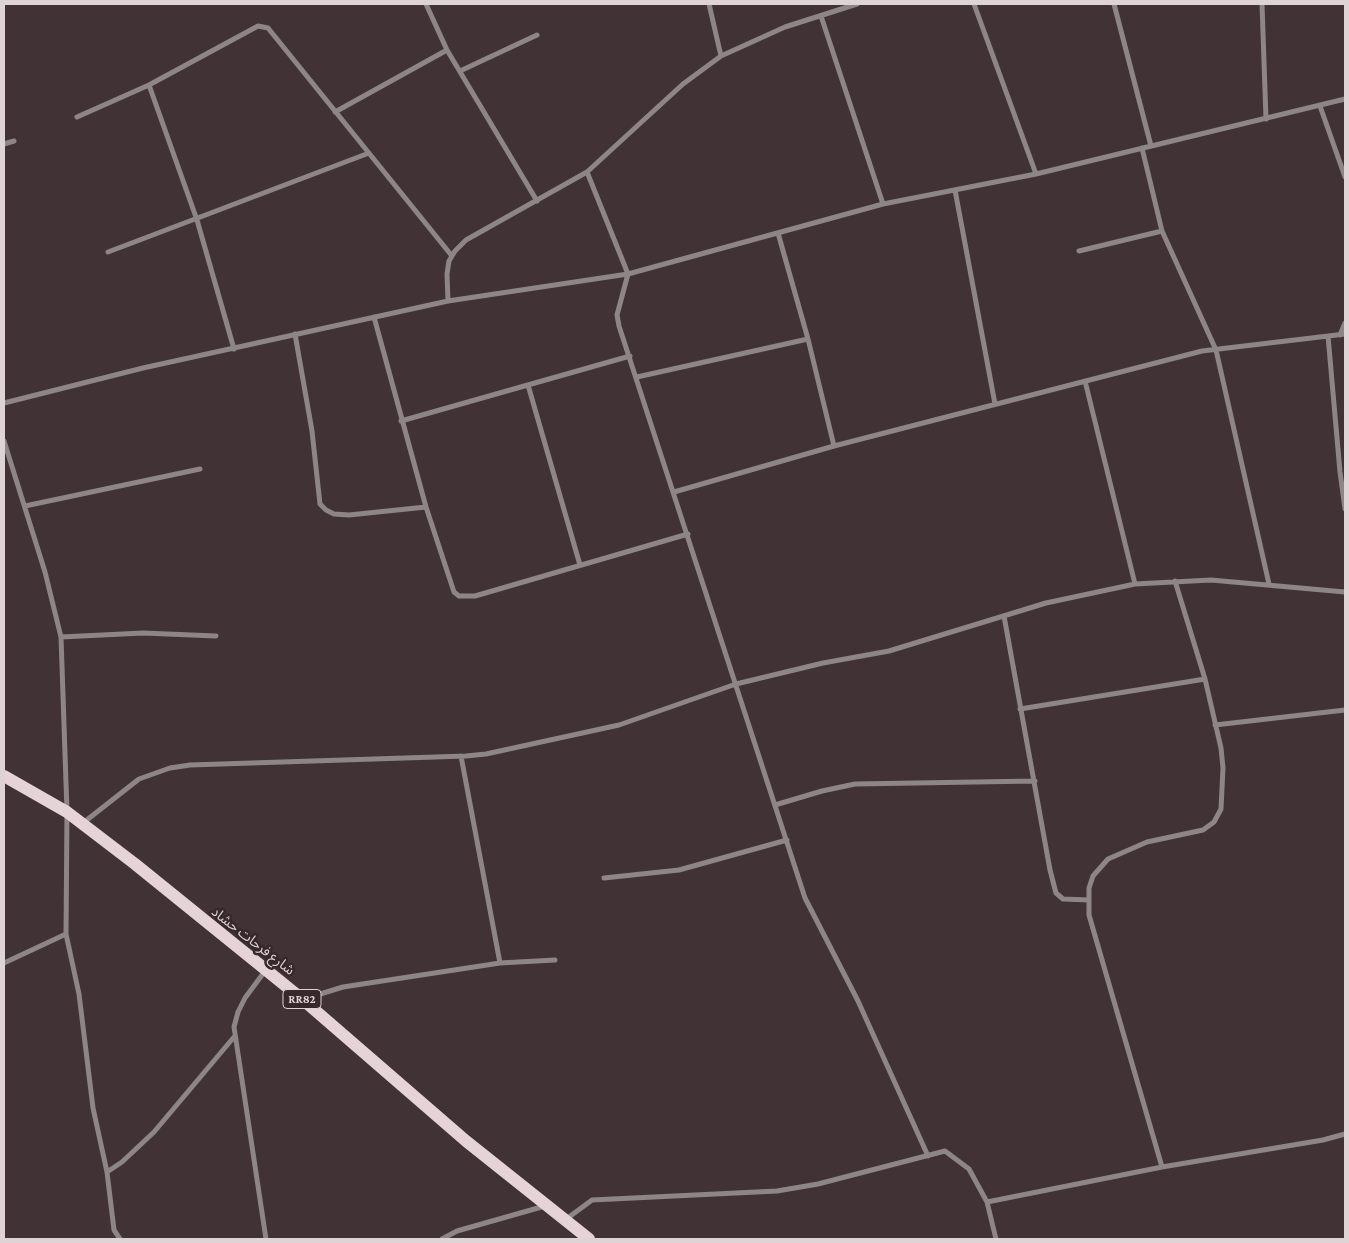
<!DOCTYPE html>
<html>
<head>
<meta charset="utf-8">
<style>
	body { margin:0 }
	#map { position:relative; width:1349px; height:1243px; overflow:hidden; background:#413236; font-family:"Crimson Pro",serif }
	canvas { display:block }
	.frame { position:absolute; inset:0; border:5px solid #ded4d6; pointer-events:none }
</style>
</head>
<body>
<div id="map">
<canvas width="1349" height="1243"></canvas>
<div class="frame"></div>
</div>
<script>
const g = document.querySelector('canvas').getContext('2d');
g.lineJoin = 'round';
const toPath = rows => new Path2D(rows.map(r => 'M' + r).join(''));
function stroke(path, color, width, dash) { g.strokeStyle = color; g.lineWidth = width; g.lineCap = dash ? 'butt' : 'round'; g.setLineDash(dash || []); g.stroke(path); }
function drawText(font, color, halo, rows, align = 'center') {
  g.font = font + ' "Crimson Pro","Noto Sans Arabic",serif'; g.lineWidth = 5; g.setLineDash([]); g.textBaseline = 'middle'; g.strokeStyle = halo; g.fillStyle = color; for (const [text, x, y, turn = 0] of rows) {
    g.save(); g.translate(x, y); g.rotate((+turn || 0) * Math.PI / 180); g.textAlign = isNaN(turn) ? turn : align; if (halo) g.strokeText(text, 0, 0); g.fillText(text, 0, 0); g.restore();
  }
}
stroke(toPath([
	[426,4,447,50,537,201],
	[709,4,721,56],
	[974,4,1036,174],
	[1114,4,1151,146],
	[1262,4,1266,119],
	[821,16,883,204],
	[460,71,537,35],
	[149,85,197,220,234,349],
	[1320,106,1345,177],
	[335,112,447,50],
	[77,117,149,85,258,26,268,28,452,256],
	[4,144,14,141],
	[1142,148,1162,231,1216,350,1269,584],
	[587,172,628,274,617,315,619,326,805,898,858,1001,928,1156],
	[955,190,995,404],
	[778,233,808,339,834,446],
	[1079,251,1162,231],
	[108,252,369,153],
	[448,301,447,274,449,261,455,251,466,240,587,172,683,84,721,56,785,27,857,4],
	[374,317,426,507,454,592,459,596,475,596,688,534],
	[295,334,312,431,320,504,326,510,334,514,349,515,426,507],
	[1340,335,1345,323],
	[1328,336,1340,472,1345,509],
	[637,377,808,339],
	[1085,381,1135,584],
	[528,385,580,565],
	[4,403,143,368,448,301,628,274,883,204,1036,174,1345,99],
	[401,421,630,356],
	[4,441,45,572,61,637,67,812,66,934,79,994,93,1108,107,1172,114,1230,120,1239],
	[674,492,834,446,1202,351,1345,334],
	[25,506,200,469],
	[1004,616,1050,870,1056,893,1063,899,1089,900],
	[61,637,143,633,216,636],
	[1020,709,1205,679],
	[1215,725,1345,710],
	[461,756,500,963],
	[775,805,822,791,855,784,1035,781],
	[83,823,139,779,170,768,190,765,466,756,486,754,619,725,736,684,823,663,889,651,1046,603,1135,584,1211,580,1345,592],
	[604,878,679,870,787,840],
	[4,963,66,934],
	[265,971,245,998,238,1012,234,1027,266,1239],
	[304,999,343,987,500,963,555,960],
	[1162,1167,1089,915,1089,888,1093,876,1108,859,1147,842,1203,830,1214,822,1221,809,1223,768,1221,748,1205,679,1175,581],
	[107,1172,122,1162,154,1132,234,1037],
	[987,1202,1162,1167,1323,1140,1345,1134],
	[565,1220,592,1200,777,1191,818,1184,945,1151,969,1169,987,1202,996,1239],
	[442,1239,457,1231,545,1206]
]), '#8e8587', 5);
stroke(toPath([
	[4,776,67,812,135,864,302,999,466,1141,589,1239]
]), '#e5d3d8', 12);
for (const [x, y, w] of [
	[302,999,38]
]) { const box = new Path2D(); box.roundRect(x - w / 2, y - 9.5, w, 19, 4); g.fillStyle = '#37282c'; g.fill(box); stroke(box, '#ded4d6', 1); }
drawText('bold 12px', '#ded4d6', null, [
	["RR82",302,999]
]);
drawText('14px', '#ded4d6', '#37282c', [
	["شارع فرحات حشاد",253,941,38]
]);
</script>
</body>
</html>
